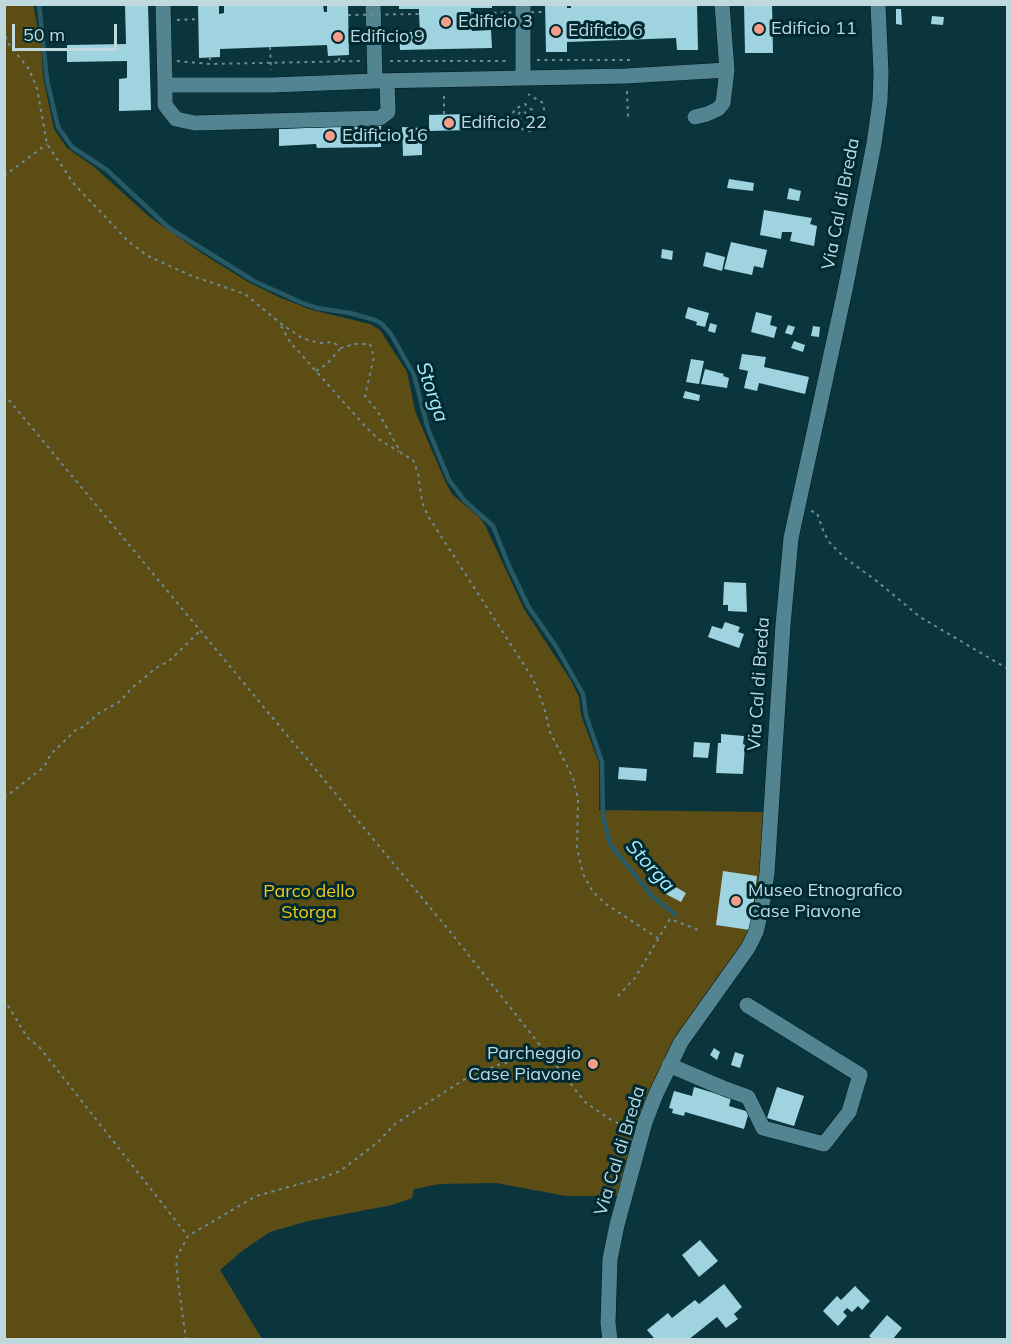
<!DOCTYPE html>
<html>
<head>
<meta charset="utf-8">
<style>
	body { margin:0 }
	#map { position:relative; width:1012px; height:1344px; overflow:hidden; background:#0b353d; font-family:Mulish,sans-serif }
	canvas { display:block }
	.frame { position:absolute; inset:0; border:6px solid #bfd9df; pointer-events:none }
	.scale { position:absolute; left:12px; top:24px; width:105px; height:27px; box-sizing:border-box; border:3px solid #bfd9df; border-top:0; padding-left:8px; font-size:18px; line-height:21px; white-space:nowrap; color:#bfd9df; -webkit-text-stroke:4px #002a32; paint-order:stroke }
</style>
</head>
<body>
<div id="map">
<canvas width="1012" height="1344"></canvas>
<div class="frame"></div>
<div class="scale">50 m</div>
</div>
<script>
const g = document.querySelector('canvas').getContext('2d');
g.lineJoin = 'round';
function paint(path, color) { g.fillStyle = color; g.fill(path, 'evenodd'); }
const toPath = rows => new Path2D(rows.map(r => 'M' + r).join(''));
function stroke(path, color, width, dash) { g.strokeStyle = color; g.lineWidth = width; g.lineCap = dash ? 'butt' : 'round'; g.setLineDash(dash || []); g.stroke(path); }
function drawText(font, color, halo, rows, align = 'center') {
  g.font = font + ' Mulish,sans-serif'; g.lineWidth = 6; g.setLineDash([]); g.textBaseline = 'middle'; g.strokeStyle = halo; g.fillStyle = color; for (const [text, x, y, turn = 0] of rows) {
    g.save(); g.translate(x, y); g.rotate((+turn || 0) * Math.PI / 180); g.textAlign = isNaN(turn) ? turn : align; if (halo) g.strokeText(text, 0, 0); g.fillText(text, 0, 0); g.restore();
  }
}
paint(toPath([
	[33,4,41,46,43,77,54,129,67,148,93,166,151,218,203,254,248,282,281,298,312,310,370,324,380,330,407,372,415,411,445,481,452,494,480,518,485,525,524,609,570,679,579,697,581,715,599,763,599,810,767,812,764,874,751,934,676,1040,656,1075,621,1196,566,1196,496,1183,440,1184,414,1189,412,1198,392,1205,308,1221,270,1232,242,1251,220,1270,262,1339,5,1340,4,5]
]), '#5c4d15');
stroke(toPath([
	[39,4,47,80,58,127,72,147,107,170,169,228,254,281,300,302,317,308,350,313,375,320,382,324,391,334,414,375,428,429,449,480,465,501,493,526,509,566,528,606,557,648,583,694,586,715,602,762,603,817,610,844,652,896,676,915]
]), '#285a65', 4.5);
paint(toPath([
	[198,4,219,4,219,14,224,13,224,4,323,4,324,12,327,12,327,4,348,4,349,55,328,56,327,45,220,49,220,57,199,58],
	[399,4,492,4,492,8,471,8,471,13,472,31,491,30,492,48,400,50,399,32,420,32,419,14,419,9,399,9],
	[545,4,567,4,567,8,571,8,571,4,672,4,672,6,675,6,675,4,697,4,698,50,677,50,676,38,567,42,567,52,546,52],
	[744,4,772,4,773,53,745,53],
	[125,5,148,5,151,110,119,111,119,79,127,78,127,61,67,62,67,45,126,44],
	[896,9,901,9,902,25,896,24],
	[932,16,944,17,943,25,931,24],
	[469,114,470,130,429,131,429,115],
	[381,125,381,147,317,148,316,144,279,146,279,129],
	[402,127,422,128,422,155,403,156],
	[729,179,754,183,753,191,727,188],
	[789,188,801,191,799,201,787,199],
	[764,210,812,218,810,224,817,226,814,246,790,241,792,232,782,232,781,239,760,235],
	[731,242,767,250,763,268,754,266,752,275,724,269],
	[662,249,673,251,672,260,661,258],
	[706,252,725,257,722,271,703,266],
	[688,307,709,313,705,327,696,325,697,322,685,318],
	[756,312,772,316,770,325,777,327,774,338,751,332],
	[710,323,717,325,715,333,708,331],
	[788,325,795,327,792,335,785,333],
	[813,326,820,327,819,337,811,336],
	[794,341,805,345,803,352,791,348],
	[742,354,766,357,764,367,809,377,805,394,759,383,757,391,744,388,748,371,739,369],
	[691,359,704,361,699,384,686,382],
	[705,369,724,374,723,376,729,378,727,388,701,384],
	[685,391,700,395,699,401,683,398],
	[724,582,746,583,747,612,728,611,728,605,723,605],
	[725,622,740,627,738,632,744,634,739,648,708,637,712,626,722,629],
	[721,734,744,736,743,744,745,745,743,774,716,773,718,743,721,743],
	[694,742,710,743,708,758,693,757],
	[619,767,647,769,646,781,618,779],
	[723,871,757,876,750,930,716,925],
	[667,882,686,893,681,902,662,892],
	[714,1048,720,1052,717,1060,710,1055],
	[735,1052,744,1055,740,1068,731,1065],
	[694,1087,731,1098,729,1106,749,1112,744,1129,685,1112,684,1116,672,1113,673,1109,669,1108,674,1091,692,1096],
	[777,1087,804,1096,794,1126,767,1118],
	[700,1240,718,1261,699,1277,682,1255],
	[724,1284,742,1307,734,1314,738,1319,726,1328,717,1317,688,1340,651,1340,654,1338,647,1330,668,1313,672,1318,695,1300,699,1304],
	[855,1286,870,1301,862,1310,858,1306,852,1312,847,1308,843,1312,847,1316,838,1326,823,1311,837,1296,841,1300],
	[887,1315,902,1328,892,1340,873,1340,869,1336]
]), '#9ed3df');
const minor = toPath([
	[163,4,165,85,272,85,375,81,626,76,727,70,722,4],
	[373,4,375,81],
	[523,4,523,78],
	[165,85,165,105,176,119,195,123,380,118,388,112,387,81],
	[695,117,707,114,718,109,723,103,727,70],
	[669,1065,723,1088,748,1097,763,1128,824,1144,849,1112,860,1075,747,1005],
	[610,1340,608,1323,610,1259,617,1225,645,1122,656,1094,681,1042,748,948,756,932,761,911,767,873,783,625,791,538,845,290,874,144,880,101,881,73,878,4]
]);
stroke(minor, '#011b20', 16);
stroke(toPath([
	[177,20,198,19],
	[4,29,7,42,29,69,37,88,47,144,74,184,129,242,148,256,192,276,245,294,280,323,302,338,319,343,333,342,341,348,355,344,370,344,374,357,365,396,378,412,401,453,413,460,418,473,422,502,428,516,533,679,544,707,550,732,573,778,578,799,577,847,583,874,593,892,606,904,659,939],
	[270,47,271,70],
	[210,57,210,64],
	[537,60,633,60],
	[177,61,210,64,360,61],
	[339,61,339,55],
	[390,61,507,61],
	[627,91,628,118],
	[444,114,444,93],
	[526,114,524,111,519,113,518,118,525,122,533,115,532,110,525,104,515,109,512,115,513,121,517,126,526,131,532,131,538,128,545,115,543,103,528,94],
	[4,176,47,144],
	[281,326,290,342,364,425,377,438,399,452],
	[316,371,327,364,340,349],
	[4,394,452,934,585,1102,608,1118,629,1129],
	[811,511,817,513,824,533,830,543,845,558,878,582,920,617,1008,669],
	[4,798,44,767,51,754,77,729,83,727,99,713,119,702,132,688,156,668,169,661,201,630],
	[618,996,635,978,670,919,701,931],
	[4,999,27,1037,40,1048,187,1235],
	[186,1340,178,1282,176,1259,188,1236,256,1196,322,1178,340,1171,377,1143,395,1124,468,1077,498,1065,546,1053]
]), '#6c8d94', 2, [3, 4.5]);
stroke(minor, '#528591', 15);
stroke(toPath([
	[471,13,545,12],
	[348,15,419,14]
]), '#6c8d94', 2, [3, 4.5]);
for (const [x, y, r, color] of [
	[446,22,6,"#f49e8a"],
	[759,29,6,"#f49e8a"],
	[556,31,6,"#f49e8a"],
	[338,37,6,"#f49e8a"],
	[449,123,6,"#f49e8a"],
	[330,136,6,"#f49e8a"],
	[736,901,6,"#f49e8a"],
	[593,1064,6,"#f49e8a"]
]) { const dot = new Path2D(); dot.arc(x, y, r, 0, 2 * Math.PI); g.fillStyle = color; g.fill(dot); stroke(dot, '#002a32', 2); }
drawText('18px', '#bfd9df', '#002a32', [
	["Edificio 3",458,22],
	["Edificio 11",771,29],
	["Edificio 6",568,31],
	["Edificio 9",350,37],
	["Edificio 22",461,123],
	["Edificio 16",342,136],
	["Museo Etnografico",748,891],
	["Case Piavone",748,912],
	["Parcheggio",581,1054,"right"],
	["Case Piavone",581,1075,"right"]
], 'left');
drawText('18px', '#bfd9df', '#002a32', [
	["Via Cal di Breda",841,204,-79],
	["Via Cal di Breda",759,684,-86],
	["Via Cal di Breda",620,1151,-73]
]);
drawText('18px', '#f2c710', '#002a32', [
	["Parco dello",309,892],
	["Storga",309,913]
]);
drawText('italic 20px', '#aaebfa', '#002a32', [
	["Storga",432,392,71],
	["Storga",650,866,48]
]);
</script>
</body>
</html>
